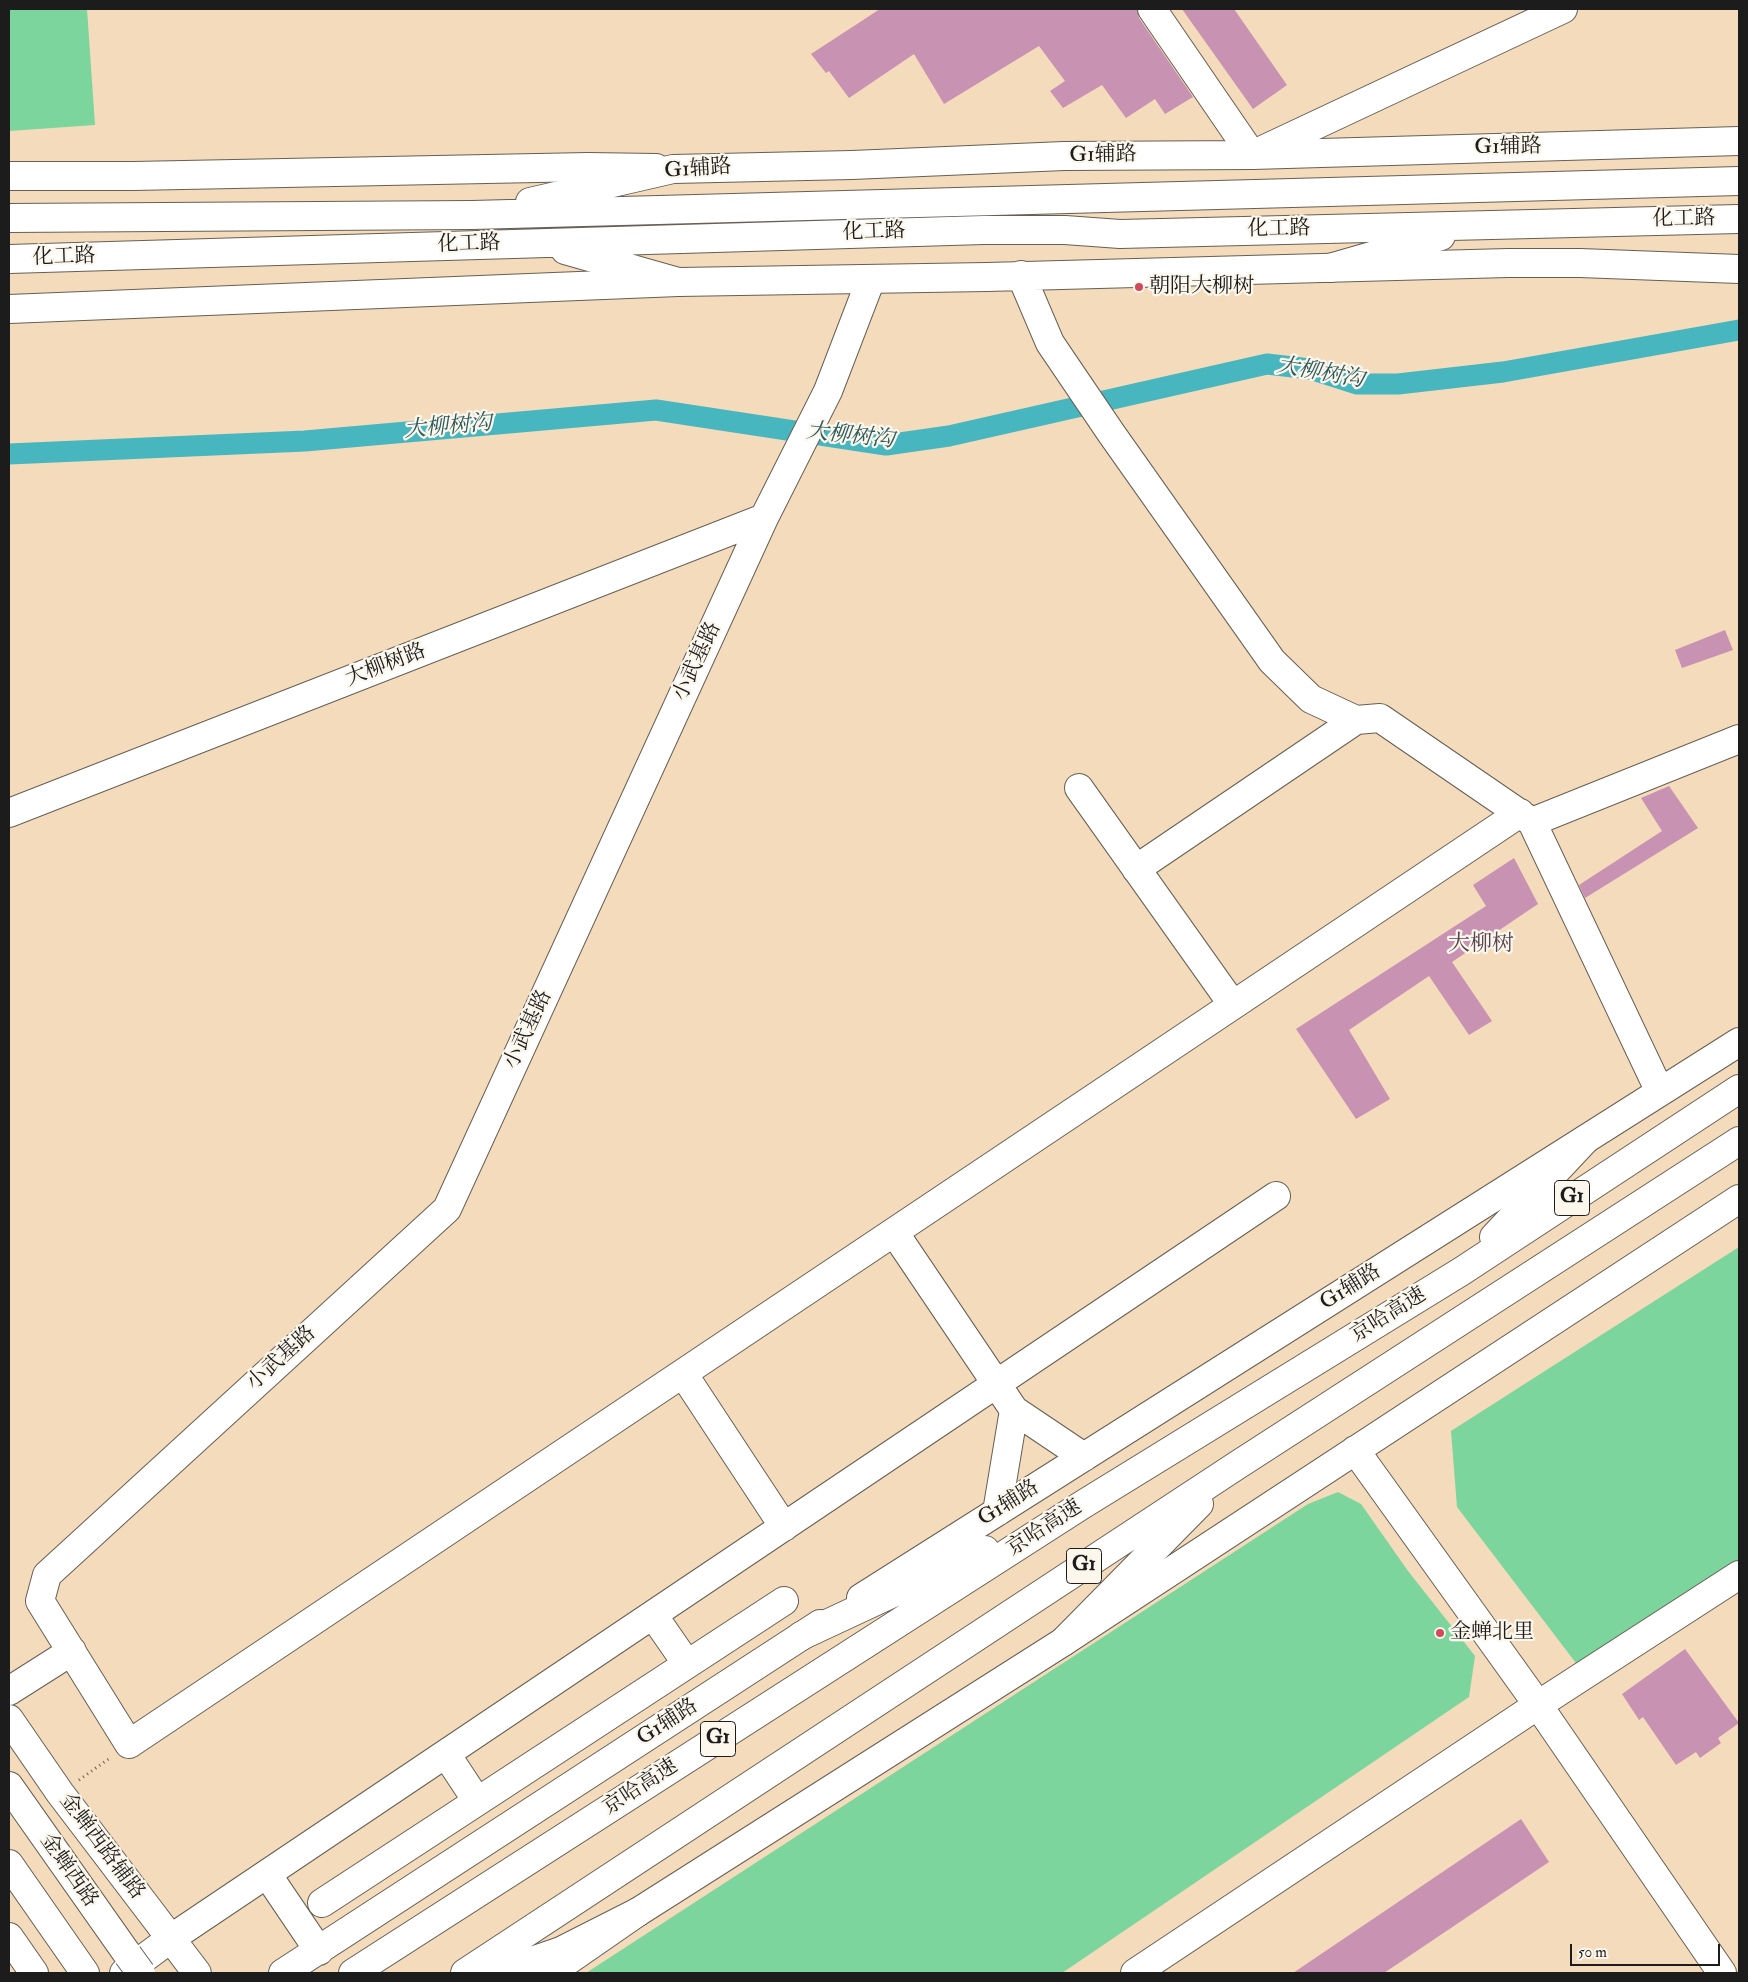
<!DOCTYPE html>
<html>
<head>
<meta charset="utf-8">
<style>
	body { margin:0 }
	#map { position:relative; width:1748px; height:1982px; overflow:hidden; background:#f3dbbb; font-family:"IM FELL Double Pica",serif }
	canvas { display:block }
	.frame { position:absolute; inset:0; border:10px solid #1c1c1c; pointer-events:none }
	.scale { position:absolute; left:1570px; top:1944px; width:150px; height:22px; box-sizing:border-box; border:2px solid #1c1c1c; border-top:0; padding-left:6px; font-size:15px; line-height:18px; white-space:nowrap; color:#1c1c1c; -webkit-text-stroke:4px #fbf7ec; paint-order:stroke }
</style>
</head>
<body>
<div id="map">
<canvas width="1748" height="1982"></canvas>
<div class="frame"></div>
<div class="scale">50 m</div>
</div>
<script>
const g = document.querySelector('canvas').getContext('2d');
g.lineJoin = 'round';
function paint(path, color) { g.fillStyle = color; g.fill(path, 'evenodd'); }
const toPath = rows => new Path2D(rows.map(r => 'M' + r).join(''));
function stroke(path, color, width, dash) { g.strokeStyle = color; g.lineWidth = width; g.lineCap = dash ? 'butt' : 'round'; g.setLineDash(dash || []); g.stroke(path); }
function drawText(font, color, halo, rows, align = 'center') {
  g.font = font + ' "IM FELL Double Pica","Noto Serif SC",serif'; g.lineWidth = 4.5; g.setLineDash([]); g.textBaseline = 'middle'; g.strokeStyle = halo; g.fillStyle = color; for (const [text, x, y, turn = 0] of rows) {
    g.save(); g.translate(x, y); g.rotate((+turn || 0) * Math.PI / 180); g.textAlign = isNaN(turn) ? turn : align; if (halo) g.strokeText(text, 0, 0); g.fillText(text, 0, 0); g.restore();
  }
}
paint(toPath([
	[9,9,87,9,95,125,9,131],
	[1739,1247,1739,1561,1579,1667,1457,1507,1451,1431],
	[1338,1492,1361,1504,1408,1571,1475,1656,1469,1697,1062,1973,586,1973,1308,1504]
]), '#7bd59c');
stroke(toPath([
	[9,454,305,441,656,410,886,445,949,436,1267,364,1310,369,1357,384,1398,384,1503,372,1739,330]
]), '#47b6bf', 21);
paint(toPath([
	[880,9,1137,9,1139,18,1193,97,1165,114,1155,99,1126,118,1102,85,1063,108,1050,91,1065,81,1039,46,944,104,914,54,849,98,829,71,826,73,811,54],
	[1182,9,1234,9,1287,85,1253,109],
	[1725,630,1733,650,1682,668,1675,650],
	[1669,786,1698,828,1585,898,1579,885,1662,831,1641,798],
	[1514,858,1538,904,1452,962,1492,1021,1469,1035,1429,976,1349,1030,1390,1099,1356,1119,1296,1029,1486,906,1473,885],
	[1685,1649,1739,1723,1718,1738,1721,1743,1700,1758,1696,1752,1676,1765,1643,1717,1639,1720,1622,1694],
	[1521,1819,1549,1862,1384,1973,1293,1973]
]), '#c892b2');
const minor = toPath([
	[1152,9,1252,155,1563,9],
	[9,176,133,176,588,167,656,168],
	[1021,275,1050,343,1111,433,1272,661,1311,699,1356,720,1380,718,1532,822,1660,1092],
	[871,279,828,391,764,518,447,1209,47,1575,40,1601,129,1744,1520,813],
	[9,309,678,282,987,277,1508,263,1580,263,1739,269],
	[1079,788,1233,1005],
	[9,813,764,518],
	[1532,822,1739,739],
	[1136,869,1356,720],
	[894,1232,1014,1410,1084,1457],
	[684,1375,784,1527],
	[1355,1450,1538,1705,1722,1973],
	[997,1512,1014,1410],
	[861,1598,1739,1042],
	[653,1615,687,1664],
	[9,1691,72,1651],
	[9,1719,60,1793,197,1973],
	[446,1754,477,1801],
	[267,1874,319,1951],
	[322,1903,784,1601],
	[9,1937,34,1973],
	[124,1973,170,1939,1276,1196],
	[283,1973,820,1624],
	[550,1973,638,1912,1063,1642,1739,1199],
	[1135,1973,1538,1705,1739,1575]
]);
const major = toPath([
	[530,202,673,169,852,165,1064,156,1252,155,1739,141],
	[9,218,472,215,1739,181],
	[565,250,678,282],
	[9,259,984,230,1065,230,1120,234,1739,219],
	[1330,268,1441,236],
	[9,1786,128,1955],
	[9,1864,85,1973]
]);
const highway = toPath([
	[1494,1237,1585,1140],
	[801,1636,985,1550],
	[1063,1642,1199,1504],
	[353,1973,1082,1505,1462,1271,1739,1089],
	[465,1973,1236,1466,1739,1141],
	[497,1973,561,1951,638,1912]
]);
stroke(minor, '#675f54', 30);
stroke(major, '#675f54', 30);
stroke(highway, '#675f54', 30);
stroke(toPath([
	[79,1780,110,1758]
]), '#675f54', 3, [1, 4]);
stroke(minor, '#fff', 28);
stroke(major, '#fff', 28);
stroke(highway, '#fff', 28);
const majorBridge = toPath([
	[128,1955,141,1973]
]);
stroke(majorBridge, '#675f54', 30, []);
stroke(majorBridge, '#fff', 28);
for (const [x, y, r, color] of [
	[1139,287,5,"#d1495b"],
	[1440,1633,5,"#d1495b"]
]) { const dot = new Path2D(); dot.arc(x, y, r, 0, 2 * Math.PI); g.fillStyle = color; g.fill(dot); stroke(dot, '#fbf7ec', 2); }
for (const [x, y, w] of [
	[1572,1198,35],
	[1084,1566,35],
	[718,1739,35]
]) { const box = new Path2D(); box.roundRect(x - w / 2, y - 17.5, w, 35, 4); g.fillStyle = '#fbf7ec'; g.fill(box); stroke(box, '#1c1c1c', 1); }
drawText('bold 20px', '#1c1c1c', null, [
	["G1",1572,1198],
	["G1",1084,1566],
	["G1",718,1739]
]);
drawText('21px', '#1c1c1c', '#fbf7ec', [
	["G1辅路",1508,148,-1],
	["G1辅路",1103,156,-1],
	["G1辅路",698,170,-4],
	["化工路",1684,220,-1],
	["化工路",1279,230,-1],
	["化工路",874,233,-2],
	["化工路",469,245,-2],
	["化工路",64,258,-2],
	["小武基路",698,662,-65],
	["大柳树路",386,666,-21],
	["小武基路",529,1030,-65],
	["G1辅路",1351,1288,-32],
	["京哈高速",1389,1316,-32],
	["小武基路",282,1359,-42],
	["G1辅路",1009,1504,-32],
	["京哈高速",1045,1529,-33],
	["G1辅路",668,1723,-33],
	["京哈高速",641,1788,-33],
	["金蝉西路辅路",101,1847,53],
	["金蝉西路",68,1871,55]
]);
drawText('21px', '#1c1c1c', '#fbf7ec', [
	["朝阳大柳树",1149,287],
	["金蝉北里",1450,1633]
], 'left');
drawText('italic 22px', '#2d5a5d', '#fbf7ec', [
	["大柳树沟",1320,374,10],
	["大柳树沟",448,428,-5],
	["大柳树沟",850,437,6]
]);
drawText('22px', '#584550', '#fbf7ec', [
	["大柳树",1481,945]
]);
</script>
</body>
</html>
